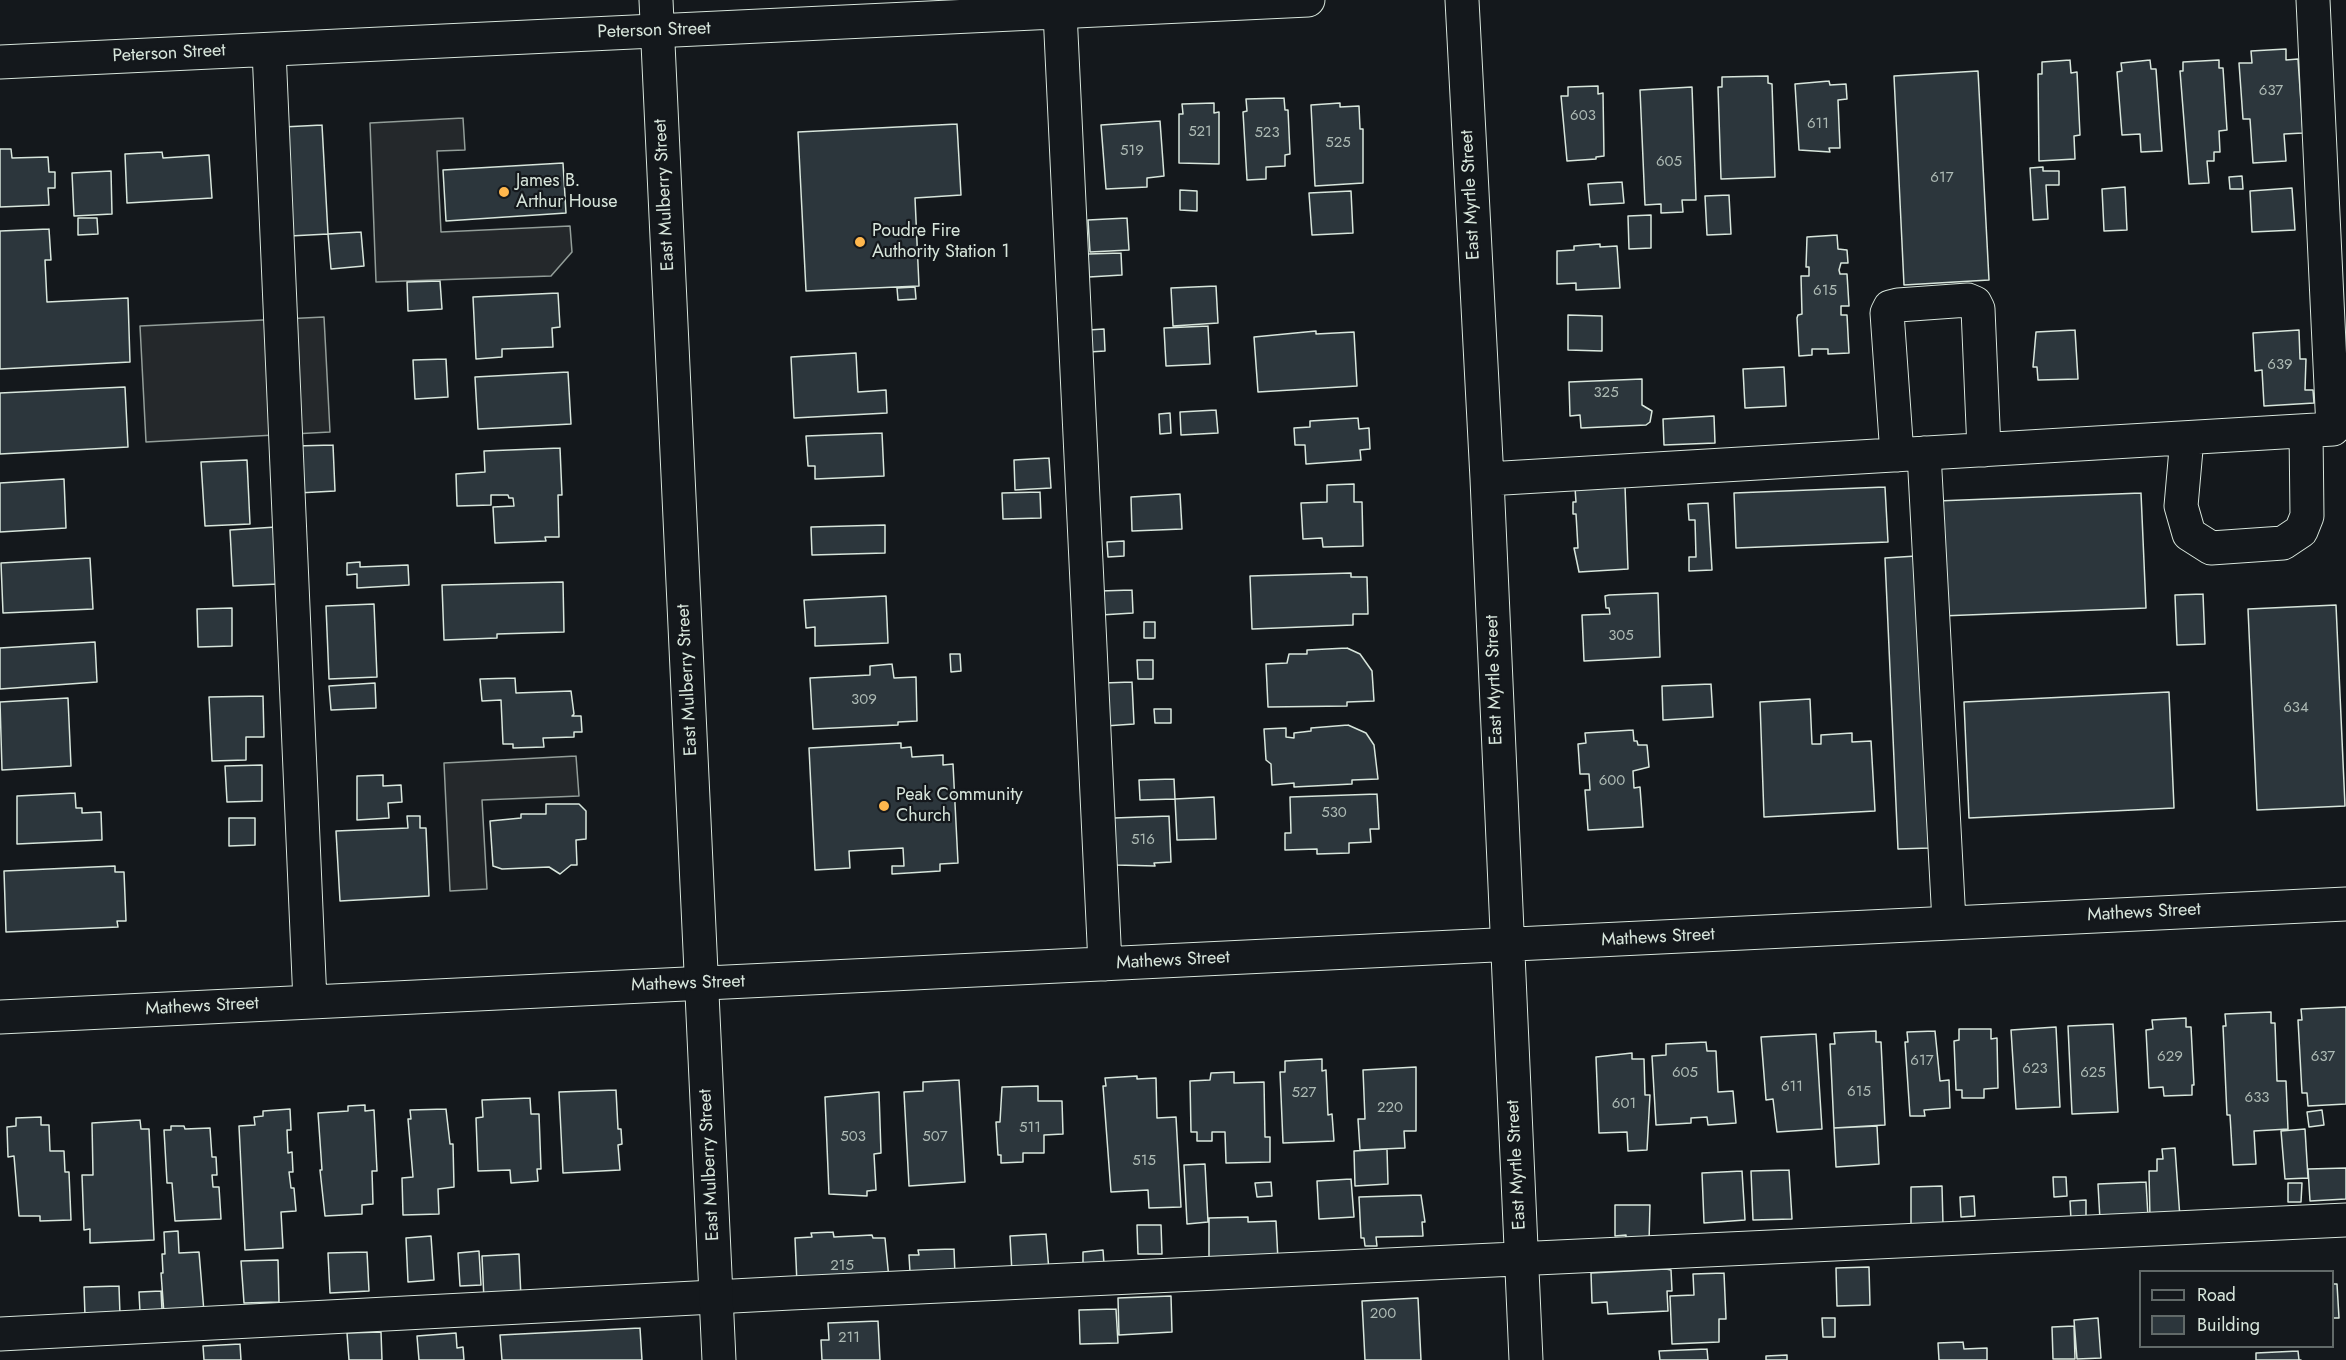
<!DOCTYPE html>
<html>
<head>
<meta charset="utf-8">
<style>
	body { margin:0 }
	#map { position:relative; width:2346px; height:1360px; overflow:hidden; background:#14181c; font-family:Jost,sans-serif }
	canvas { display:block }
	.legend { position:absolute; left:2139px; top:1270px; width:195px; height:78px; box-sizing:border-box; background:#14181c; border:2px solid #626a69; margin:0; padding:8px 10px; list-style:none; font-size:18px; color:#d8e6dc }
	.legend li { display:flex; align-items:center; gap:12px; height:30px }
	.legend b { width:30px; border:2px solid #626a69 }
</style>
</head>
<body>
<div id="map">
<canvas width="2346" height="1360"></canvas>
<ul class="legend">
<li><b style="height:8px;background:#14181c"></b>Road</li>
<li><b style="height:16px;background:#2c363c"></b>Building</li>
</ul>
</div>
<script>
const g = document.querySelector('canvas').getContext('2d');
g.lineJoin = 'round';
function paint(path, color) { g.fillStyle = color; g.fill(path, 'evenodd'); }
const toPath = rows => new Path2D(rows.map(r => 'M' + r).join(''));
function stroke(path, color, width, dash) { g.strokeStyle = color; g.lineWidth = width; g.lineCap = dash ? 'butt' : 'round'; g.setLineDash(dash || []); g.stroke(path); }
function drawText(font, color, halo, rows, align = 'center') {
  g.font = font + ' Jost,sans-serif'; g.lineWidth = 4.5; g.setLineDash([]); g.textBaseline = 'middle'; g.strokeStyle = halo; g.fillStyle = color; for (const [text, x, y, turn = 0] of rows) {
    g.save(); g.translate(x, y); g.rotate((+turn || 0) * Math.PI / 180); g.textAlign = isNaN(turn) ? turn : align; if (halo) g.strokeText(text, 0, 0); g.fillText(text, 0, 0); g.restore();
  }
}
const parking = toPath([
	[463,118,465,150,437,151,441,232,570,226,572,252,551,276,376,282,370,123,463,118],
	[324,317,330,432,146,442,140,326,324,317],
	[576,756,579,796,482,800,487,889,450,891,444,763,576,756]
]);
paint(parking, '#24282b');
stroke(parking, '#939e99', 1.5);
const building = toPath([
	[2286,49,2286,60,2298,59,2303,133,2284,134,2286,161,2253,163,2250,119,2243,119,2239,63,2252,63,2251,51,2286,49],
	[2070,60,2071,73,2077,72,2080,135,2074,136,2075,159,2039,161,2038,74,2042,74,2042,62,2070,60],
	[2150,60,2151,69,2156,69,2162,151,2141,152,2140,134,2122,135,2117,72,2122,71,2121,63,2150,60],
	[2219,60,2219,68,2223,68,2227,130,2219,131,2220,152,2214,152,2214,161,2207,161,2209,183,2189,184,2180,71,2183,71,2183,62,2219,60],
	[1978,71,1989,280,1904,285,1894,76,1978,71],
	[1768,76,1768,83,1772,84,1775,177,1721,179,1718,87,1722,87,1722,77,1768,76],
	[1829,81,1830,85,1846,84,1847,99,1838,100,1840,148,1829,148,1830,152,1799,150,1795,84,1829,81],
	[1598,86,1598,94,1603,93,1604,156,1596,157,1596,159,1567,161,1561,96,1568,96,1568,87,1598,86],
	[1692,87,1696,200,1682,200,1683,212,1661,213,1661,204,1645,205,1640,90,1692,87],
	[1284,98,1285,110,1288,110,1290,154,1285,155,1285,166,1266,167,1266,179,1247,180,1243,112,1247,111,1246,99,1284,98],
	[1214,103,1214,113,1219,112,1219,164,1179,163,1179,114,1183,114,1182,104,1214,103],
	[1340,103,1340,107,1359,106,1360,129,1363,129,1363,183,1315,186,1311,105,1340,103],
	[1160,121,1164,176,1147,178,1147,187,1106,189,1101,125,1160,121],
	[957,124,961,195,915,198,919,286,806,291,798,132,957,124],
	[322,125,328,234,290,236,283,127,322,125],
	[0,149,11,149,12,158,48,157,49,172,55,172,55,188,48,188,49,205,0,207,0,149],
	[162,152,163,158,209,155,212,198,127,203,125,154,162,152],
	[563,163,566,213,446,221,443,170,563,163],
	[2043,167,2043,171,2059,171,2059,185,2046,185,2048,219,2033,220,2030,168,2043,167],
	[111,171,112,214,74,216,72,173,111,171],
	[2242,176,2243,189,2230,189,2229,177,2242,176],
	[1622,182,1624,203,1590,205,1588,184,1622,182],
	[2125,187,2127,230,2104,231,2102,189,2125,187],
	[2292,188,2295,230,2252,232,2250,191,2292,188],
	[1180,190,1197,191,1197,211,1180,210,1180,190],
	[1351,191,1353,233,1312,235,1309,193,1351,191],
	[1729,195,1731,234,1707,235,1705,196,1729,195],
	[1651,215,1651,248,1629,249,1628,216,1651,215],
	[78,218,97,218,98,234,78,235,78,218],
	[1127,218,1129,250,1090,252,1088,220,1127,218],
	[49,229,51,260,45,260,47,302,128,298,130,362,0,369,0,231,49,229],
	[361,232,364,266,331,269,328,234,361,232],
	[1837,235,1838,249,1847,250,1848,263,1841,263,1839,270,1840,274,1847,274,1849,306,1841,306,1841,315,1847,315,1849,353,1828,354,1828,349,1812,349,1812,355,1799,356,1797,318,1798,315,1802,314,1801,276,1809,276,1809,267,1806,267,1807,237,1837,235],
	[1600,244,1600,247,1617,246,1620,288,1576,290,1576,283,1557,284,1557,251,1574,250,1574,246,1600,244],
	[1121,253,1122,275,1089,277,1088,254,1121,253],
	[440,281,442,309,408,311,407,282,440,281],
	[1216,286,1218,323,1173,326,1171,288,1216,286],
	[915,287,916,299,898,300,897,288,915,287],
	[558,293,560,327,552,328,553,347,502,349,502,357,476,359,473,297,558,293],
	[1568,315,1602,316,1602,351,1568,350,1568,315],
	[1208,326,1210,364,1166,366,1164,328,1208,326],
	[1104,329,1105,351,1089,352,1088,330,1104,329],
	[2075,330,2078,379,2038,380,2037,367,2033,367,2036,332,2075,330],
	[2299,330,2300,359,2306,359,2305,390,2313,390,2314,403,2264,406,2262,370,2255,371,2253,333,2299,330],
	[1316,331,1316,334,1354,332,1357,386,1258,392,1254,337,1316,331],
	[856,353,858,392,886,390,887,413,794,418,791,357,856,353],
	[446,359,448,397,415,399,413,360,446,359],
	[1784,367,1786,406,1745,408,1743,369,1784,367],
	[568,372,571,424,478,429,475,377,568,372],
	[1642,379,1642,405,1652,411,1650,422,1646,425,1581,428,1580,415,1570,416,1569,382,1642,379],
	[125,387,128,447,0,454,0,393,125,387],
	[1216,410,1218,433,1181,435,1180,412,1216,410],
	[1170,413,1171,433,1160,434,1159,414,1170,413],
	[1714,416,1715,443,1664,445,1663,419,1714,416],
	[1358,418,1359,429,1369,428,1370,449,1360,450,1361,460,1306,464,1305,445,1295,445,1294,428,1310,427,1310,421,1358,418],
	[882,433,884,476,815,479,815,466,808,466,806,436,882,433],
	[333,445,335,491,298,493,296,446,333,445],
	[560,448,562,495,558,495,559,537,545,537,546,541,495,543,493,507,514,506,513,498,509,498,508,495,491,495,491,505,457,506,456,474,485,472,484,451,560,448],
	[1049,458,1051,488,1015,490,1014,460,1049,458],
	[247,460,250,524,205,526,201,462,247,460],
	[64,479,66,528,0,532,0,483,64,479],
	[1354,484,1354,502,1362,502,1363,546,1323,547,1322,538,1303,539,1301,503,1327,502,1327,485,1354,484],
	[1625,486,1628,569,1579,572,1574,548,1578,548,1576,514,1573,514,1573,502,1576,502,1575,488,1625,486],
	[1885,487,1888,542,1736,548,1734,493,1885,487],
	[1040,492,1041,518,1003,519,1002,493,1040,492],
	[2141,493,2146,608,1941,616,1937,501,2141,493],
	[1180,494,1182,529,1132,531,1131,497,1180,494],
	[1708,503,1712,570,1689,571,1689,557,1696,557,1695,520,1689,520,1688,504,1708,503],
	[885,525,885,553,812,555,811,527,885,525],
	[276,527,279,584,233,586,230,530,276,527],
	[1124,541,1124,556,1108,557,1107,542,1124,541],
	[1916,556,1930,848,1898,849,1885,558,1916,556],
	[90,558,93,609,3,613,1,563,90,558],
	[360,562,360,567,408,565,409,585,357,588,357,574,347,575,347,563,360,562],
	[1351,573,1351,577,1367,577,1368,614,1353,614,1353,625,1252,629,1250,576,1351,573],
	[563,582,564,632,497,634,497,638,444,640,442,585,563,582],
	[1132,590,1133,613,1101,615,1100,591,1132,590],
	[1658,593,1660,657,1584,661,1582,615,1610,614,1609,608,1606,608,1605,596,1609,595,1658,593],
	[2203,594,2205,644,2177,645,2175,595,2203,594],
	[886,596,888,643,815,646,815,627,806,628,804,600,886,596],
	[374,604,377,677,329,679,326,606,374,604],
	[2336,605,2345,806,2257,810,2248,609,2336,605],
	[232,608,232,646,198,647,197,609,232,608],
	[1144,622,1155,622,1155,638,1144,638,1144,622],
	[95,642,97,682,0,689,0,648,95,642],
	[1347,648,1360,654,1372,671,1374,701,1347,702,1347,706,1268,707,1266,664,1287,663,1289,654,1307,654,1307,650,1347,648],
	[950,654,960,654,961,671,951,672,950,654],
	[1137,660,1153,660,1153,679,1138,679,1137,660],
	[892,664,894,678,916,677,917,721,898,722,898,725,813,729,810,678,870,675,870,666,892,664],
	[515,678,516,693,571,691,574,714,572,716,581,716,582,732,574,732,574,737,543,738,544,747,513,748,513,744,503,744,501,700,482,701,480,679,515,678],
	[1132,682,1134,724,1105,726,1103,683,1132,682],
	[375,683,376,708,331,710,329,686,375,683],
	[1711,684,1713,717,1663,720,1662,686,1711,684],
	[2169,692,2174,808,1969,818,1964,702,2169,692],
	[263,696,264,737,246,737,246,760,212,761,209,697,263,696],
	[68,698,71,766,2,770,0,702,68,698],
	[1810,699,1812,744,1821,744,1821,735,1852,733,1852,742,1871,741,1875,811,1764,817,1760,702,1810,699],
	[1154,709,1171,709,1171,723,1155,723,1154,709],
	[1348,725,1366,733,1374,745,1378,779,1352,780,1352,784,1294,787,1294,783,1272,785,1271,764,1266,760,1264,729,1286,728,1286,737,1294,738,1294,733,1311,731,1311,728,1348,725],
	[1633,730,1634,741,1637,741,1638,745,1647,745,1649,767,1633,771,1634,788,1640,787,1643,827,1588,830,1585,790,1590,790,1589,774,1580,774,1578,744,1586,743,1585,733,1633,730],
	[901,743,901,748,911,747,912,757,943,755,943,765,953,764,958,863,940,864,940,871,892,874,892,866,904,866,903,848,849,851,850,868,815,870,809,748,901,743],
	[262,765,262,801,227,802,225,766,262,765],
	[383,775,383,786,401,785,402,802,388,803,389,818,357,820,357,776,383,775],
	[1174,779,1175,799,1140,800,1139,780,1174,779],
	[75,793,76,808,82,808,82,813,101,812,102,840,17,844,17,796,75,793],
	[1377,794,1379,829,1370,829,1371,842,1349,843,1349,853,1317,854,1317,849,1285,850,1285,833,1291,833,1290,797,1377,794],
	[1214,797,1216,839,1177,840,1175,799,1214,797],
	[546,804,579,804,586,811,586,839,576,840,577,865,571,865,560,874,549,867,502,869,493,866,490,821,521,818,521,814,546,814,546,804],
	[407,816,420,816,420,828,426,828,429,896,340,901,336,831,408,828,407,816],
	[1169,816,1171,862,1154,863,1155,866,1116,865,1114,818,1169,816],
	[229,818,255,818,255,845,229,846,229,818],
	[115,866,115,872,124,872,126,921,117,921,118,927,6,932,4,871,115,866],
	[2346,1007,2346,1104,2308,1106,2307,1093,2302,1093,2298,1020,2302,1020,2301,1009,2346,1007],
	[2271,1012,2271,1023,2275,1023,2277,1081,2286,1081,2288,1129,2254,1131,2256,1164,2233,1165,2230,1115,2227,1115,2223,1026,2226,1026,2225,1014,2271,1012],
	[2186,1018,2186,1027,2191,1027,2194,1085,2192,1085,2192,1095,2164,1096,2163,1087,2149,1088,2146,1030,2153,1029,2152,1020,2186,1018],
	[2113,1024,2118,1112,2072,1114,2068,1026,2113,1024],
	[2056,1027,2060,1107,2016,1109,2011,1030,2056,1027],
	[1959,1029,1991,1029,1991,1039,1997,1038,1998,1088,1984,1089,1984,1098,1962,1098,1962,1090,1956,1090,1954,1041,1959,1040,1959,1029],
	[1876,1031,1876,1042,1881,1042,1885,1125,1834,1128,1830,1044,1835,1044,1834,1033,1876,1031],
	[1935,1031,1940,1081,1949,1080,1950,1108,1924,1110,1925,1116,1910,1116,1905,1042,1908,1042,1907,1032,1935,1031],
	[1816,1034,1822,1129,1777,1132,1773,1099,1766,1100,1761,1037,1816,1034],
	[1706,1042,1707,1051,1716,1051,1718,1092,1733,1091,1736,1123,1708,1125,1707,1117,1691,1118,1691,1123,1656,1125,1652,1056,1666,1055,1666,1044,1706,1042],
	[1632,1053,1632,1059,1644,1059,1645,1095,1650,1095,1647,1150,1628,1151,1627,1132,1599,1133,1596,1057,1632,1053],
	[1322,1059,1322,1071,1326,1070,1328,1115,1332,1114,1334,1141,1283,1143,1280,1072,1285,1072,1285,1061,1322,1059],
	[1416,1067,1416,1131,1404,1131,1405,1148,1360,1150,1358,1119,1365,1119,1363,1070,1416,1067],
	[1234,1072,1234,1083,1264,1082,1265,1137,1270,1137,1270,1162,1226,1163,1225,1132,1212,1132,1212,1141,1197,1141,1197,1132,1191,1132,1190,1081,1210,1080,1211,1073,1234,1072],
	[1137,1076,1137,1079,1156,1078,1157,1118,1176,1117,1181,1207,1149,1208,1148,1190,1111,1192,1103,1086,1106,1086,1105,1078,1137,1076],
	[959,1080,965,1182,909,1186,904,1092,923,1091,923,1082,959,1080],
	[1038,1086,1038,1101,1062,1101,1063,1134,1044,1135,1044,1153,1023,1153,1023,1162,1001,1163,1001,1155,998,1155,996,1122,1000,1122,1002,1087,1038,1086],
	[616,1090,618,1129,621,1129,622,1144,618,1145,620,1170,563,1173,559,1092,616,1090],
	[879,1092,881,1153,874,1154,876,1190,867,1191,867,1196,829,1194,825,1097,879,1092],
	[530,1098,531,1114,539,1114,541,1169,537,1169,538,1181,511,1183,510,1170,478,1171,476,1118,483,1117,482,1100,530,1098],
	[365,1105,365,1111,374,1110,377,1171,372,1171,373,1204,362,1205,362,1214,325,1216,320,1170,322,1170,318,1113,348,1111,348,1106,365,1105],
	[290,1109,291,1130,287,1130,288,1153,292,1152,293,1172,289,1172,291,1188,294,1188,296,1211,281,1212,283,1248,245,1250,239,1126,255,1125,254,1117,263,1116,263,1111,290,1109],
	[446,1109,450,1144,453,1144,454,1187,438,1189,439,1214,403,1215,402,1178,413,1177,408,1119,411,1119,410,1110,446,1109],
	[2322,1110,2324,1125,2309,1127,2307,1112,2322,1110],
	[41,1117,41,1125,49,1125,50,1151,64,1151,65,1172,69,1172,71,1220,40,1221,40,1216,19,1216,14,1156,8,1157,7,1127,16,1126,16,1118,41,1117],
	[140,1120,141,1129,149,1129,154,1240,90,1243,90,1229,84,1230,82,1175,93,1175,92,1123,140,1120],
	[171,1126,184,1126,185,1129,210,1128,212,1157,216,1157,217,1175,212,1175,213,1187,219,1187,221,1219,175,1221,172,1183,167,1183,164,1130,171,1130,171,1126],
	[1877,1126,1879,1164,1836,1167,1834,1128,1877,1126],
	[2305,1129,2308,1178,2285,1179,2281,1131,2305,1129],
	[2175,1148,2180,1218,2150,1219,2149,1171,2157,1171,2157,1159,2163,1159,2162,1149,2175,1148],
	[1387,1149,1388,1184,1355,1186,1354,1151,1387,1149],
	[1205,1164,1208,1222,1187,1224,1184,1165,1205,1164],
	[2346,1168,2346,1199,2310,1201,2308,1169,2346,1168],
	[1789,1170,1792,1219,1753,1220,1751,1171,1789,1170],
	[1742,1171,1745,1220,1704,1223,1702,1173,1742,1171],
	[2053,1177,2066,1177,2067,1196,2054,1197,2053,1177],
	[1351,1179,1354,1217,1319,1219,1317,1181,1351,1179],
	[1271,1182,1272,1196,1257,1197,1255,1183,1271,1182],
	[2146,1182,2148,1217,2100,1220,2098,1184,2146,1182],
	[2288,1183,2302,1183,2301,1202,2288,1202,2288,1183],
	[1942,1186,1943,1225,1911,1227,1911,1187,1942,1186],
	[1421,1195,1425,1222,1422,1222,1423,1236,1376,1237,1377,1246,1365,1246,1364,1238,1361,1238,1359,1197,1421,1195],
	[1974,1196,1975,1216,1961,1217,1960,1197,1974,1196],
	[2086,1200,2086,1219,2071,1220,2070,1201,2086,1200],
	[1615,1205,1650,1205,1649,1242,1626,1242,1626,1235,1615,1236,1615,1205],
	[1248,1217,1248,1222,1276,1221,1278,1260,1209,1260,1209,1218,1248,1217],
	[1137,1225,1161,1225,1162,1254,1138,1254,1137,1225],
	[178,1231,179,1253,199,1252,204,1312,164,1314,161,1273,163,1273,162,1254,165,1254,164,1232,178,1231],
	[833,1232,834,1237,872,1235,873,1238,885,1238,889,1279,797,1284,795,1238,812,1237,811,1233,833,1232],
	[1046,1234,1049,1271,1012,1273,1010,1236,1046,1234],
	[431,1236,434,1280,408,1282,406,1238,431,1236],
	[954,1249,955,1275,910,1272,909,1255,919,1255,918,1250,954,1249],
	[1103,1250,1104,1264,1083,1266,1083,1252,1103,1250],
	[479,1251,481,1285,460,1286,458,1253,479,1251],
	[367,1252,369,1291,330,1293,328,1253,367,1252],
	[519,1254,521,1298,484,1300,482,1256,519,1254],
	[278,1260,279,1302,244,1303,241,1261,278,1260],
	[1869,1267,1870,1305,1837,1306,1836,1268,1869,1267],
	[1666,1269,1671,1270,1672,1291,1667,1291,1668,1311,1608,1314,1607,1302,1592,1303,1591,1273,1666,1269],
	[1724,1273,1726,1319,1719,1319,1719,1342,1672,1344,1670,1296,1694,1295,1693,1274,1724,1273],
	[2332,1284,2337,1284,2339,1318,2332,1318,2332,1284],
	[119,1286,120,1315,85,1316,84,1287,119,1286],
	[161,1291,162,1310,140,1312,139,1292,161,1291],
	[1171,1296,1172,1332,1119,1335,1118,1298,1171,1296],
	[1418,1298,1421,1360,1365,1360,1362,1301,1418,1298],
	[1116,1309,1118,1343,1080,1344,1079,1310,1116,1309],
	[1822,1318,1835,1318,1835,1337,1823,1337,1822,1318],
	[2098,1318,2101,1358,2077,1359,2074,1320,2098,1318],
	[878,1321,880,1360,822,1360,821,1340,829,1340,828,1323,878,1321],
	[2074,1326,2075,1359,2053,1359,2052,1327,2074,1326],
	[640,1328,642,1360,502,1360,500,1335,640,1328],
	[381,1332,382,1360,349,1360,347,1333,381,1332],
	[456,1333,457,1348,463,1347,464,1360,419,1360,417,1336,456,1333],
	[1963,1342,1964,1349,1987,1348,1987,1360,1939,1360,1938,1343,1963,1342],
	[240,1344,241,1360,204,1360,203,1346,240,1344],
	[1707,1349,1708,1360,1660,1360,1659,1351,1707,1349],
	[2298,1351,2299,1360,2301,1360,2256,1360,2256,1353,2298,1351],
	[1787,1355,1787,1360,1766,1360,1766,1356,1787,1355]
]);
paint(building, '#2c363c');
stroke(building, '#d8e6dc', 1.5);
const minor = toPath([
	[1462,0,1487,479,1526,1360],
	[1060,12,1105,964],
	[269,50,310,1002],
	[0,62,1308,0],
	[2187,438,2181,506,2189,534,2211,548,2283,543,2301,531,2307,516,2306,431],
	[1924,453,1949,922],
	[1897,455,1887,313,1890,307,1898,305,1968,300,1975,303,1978,309,1984,450],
	[1487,479,2333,429,2313,0],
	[0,1017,2346,904],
	[0,1334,791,1293,2346,1220]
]);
const highway = toPath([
	[656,0,719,1360]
]);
stroke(minor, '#d8e6dc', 35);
stroke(highway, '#d8e6dc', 35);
stroke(minor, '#14181c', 33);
stroke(highway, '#14181c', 33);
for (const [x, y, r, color] of [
	[504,192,6,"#ffb74d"],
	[860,242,6,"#ffb74d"],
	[884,806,6,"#ffb74d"]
]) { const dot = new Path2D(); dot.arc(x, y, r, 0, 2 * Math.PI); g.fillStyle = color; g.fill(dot); stroke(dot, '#14181c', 2); }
drawText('15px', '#adbab4', null, [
	["637",2271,91],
	["603",1583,116],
	["611",1818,124],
	["521",1200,132],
	["523",1267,133],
	["525",1338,143],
	["519",1132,151],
	["605",1669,162],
	["617",1942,178],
	["615",1825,291],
	["639",2280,365],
	["325",1606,393],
	["305",1621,636],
	["309",864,700],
	["634",2296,708],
	["600",1612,781],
	["530",1334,813],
	["516",1143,840],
	["629",2170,1057],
	["637",2323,1057],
	["617",1922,1061],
	["623",2035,1069],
	["605",1685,1073],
	["625",2093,1073],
	["611",1792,1087],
	["615",1859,1092],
	["527",1304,1093],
	["633",2257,1098],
	["601",1624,1104],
	["220",1390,1108],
	["511",1030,1128],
	["503",853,1137],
	["507",935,1137],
	["515",1144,1161],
	["215",842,1266],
	["200",1383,1314],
	["211",849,1338]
]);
drawText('18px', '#d8e6dc', '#14181c', [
	["Peterson Street",654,31,-2],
	["Peterson Street",169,54,-3],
	["East Mulberry Street",665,195,-93],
	["East Myrtle Street",1471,195,-93],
	["East Mulberry Street",688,680,-93],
	["East Myrtle Street",1495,680,-92],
	["Mathews Street",2144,913,-3],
	["Mathews Street",1658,938,-3],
	["Mathews Street",1173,961,-3],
	["Mathews Street",688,984,-2],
	["Mathews Street",202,1007,-3],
	["East Mulberry Street",710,1165,-93],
	["East Myrtle Street",1517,1165,-93]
]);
drawText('18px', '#d8e6dc', '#14181c', [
	["James B.",516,182],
	["Arthur House",516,203],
	["Poudre Fire",872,232],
	["Authority Station 1",872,253],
	["Peak Community",896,796],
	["Church",896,817]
], 'left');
</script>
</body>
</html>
